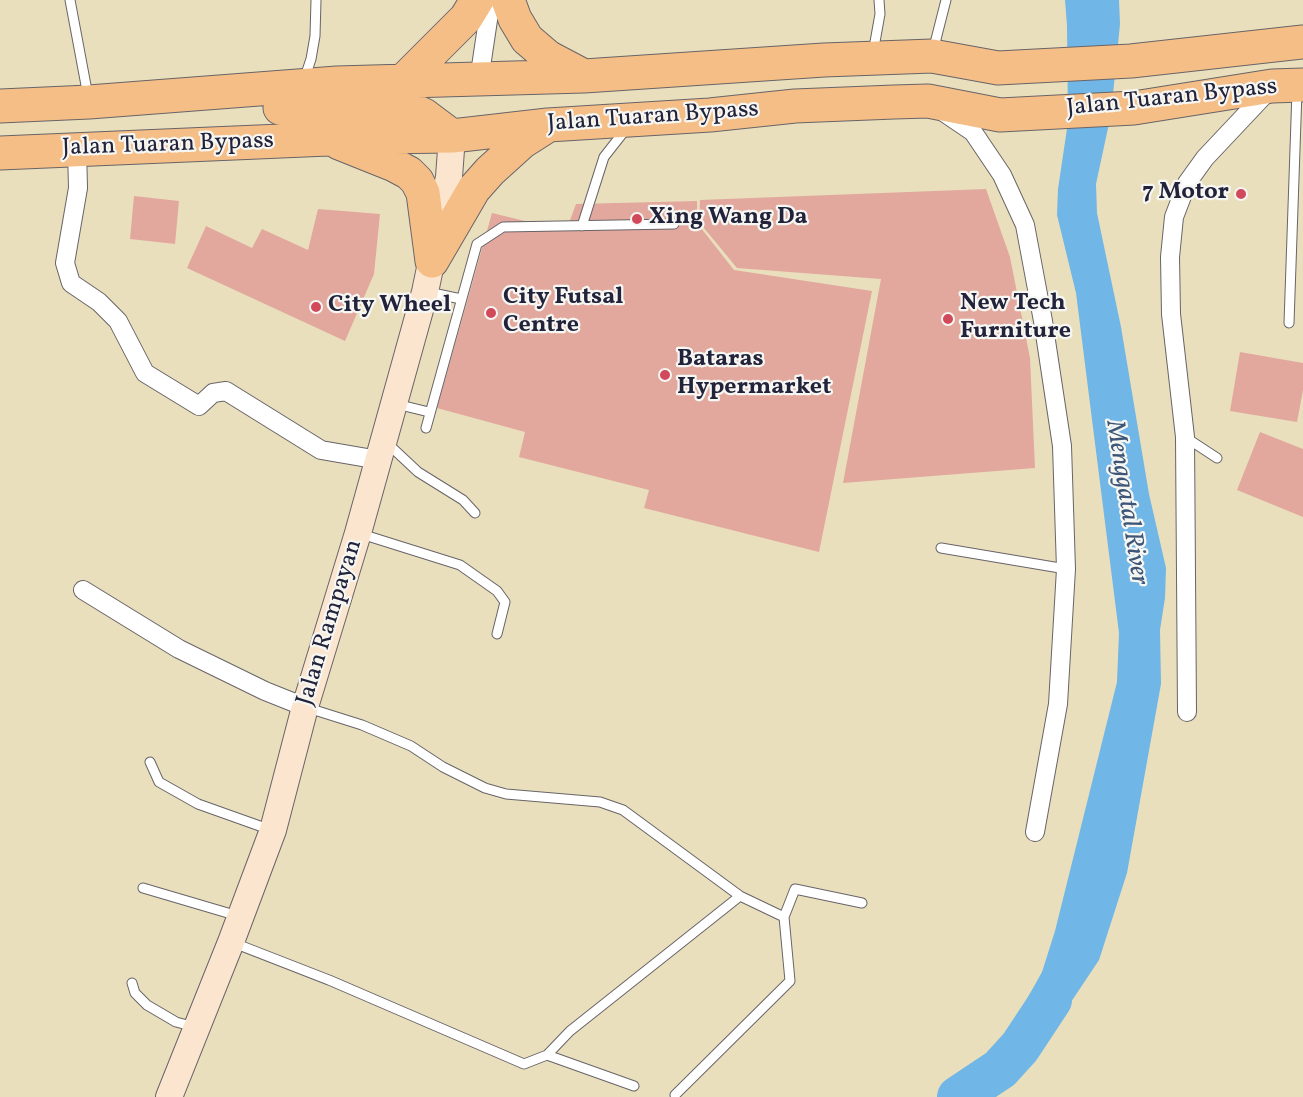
<!DOCTYPE html>
<html>
<head>
<meta charset="utf-8">
<style>
	body { margin:0 }
	canvas { display:block; background:#e9dfbc }
</style>
</head>
<body>
<canvas width="1303" height="1097"></canvas>
<script>
const g = document.querySelector('canvas').getContext('2d');
g.lineJoin = 'round';
function paint(path, color) { g.fillStyle = color; g.fill(path, 'evenodd'); }
const toPath = rows => new Path2D(rows.map(r => 'M' + r).join(''));
function stroke(path, color, width, dash) { g.strokeStyle = color; g.lineWidth = width; g.lineCap = dash ? 'butt' : 'round'; g.setLineDash(dash || []); g.stroke(path); }
function drawText(font, color, halo, rows, align = 'center') {
  g.font = font + ' Vollkorn,serif'; g.lineWidth = 4.5; g.setLineDash([]); g.textBaseline = 'middle'; g.strokeStyle = halo; g.fillStyle = color; for (const [text, x, y, turn = 0] of rows) {
    g.save(); g.translate(x, y); g.rotate((+turn || 0) * Math.PI / 180); g.textAlign = isNaN(turn) ? turn : align; if (halo) g.strokeText(text, 0, 0); g.fillText(text, 0, 0); g.restore();
  }
}
paint(toPath([
	[1065,0,1119,0,1120,24,1111,114,1096,184,1097,213,1121,327,1149,494,1166,568,1165,598,1160,630,1161,684,1127,873,1099,960,1073,999,1030,1057,1005,1038,1042,972,1055,931,1117,682,1119,633,1076,293,1057,215,1058,189,1068,122,1067,26]
]), '#70b6e7');
stroke(toPath([
	[958,1097,1000,1069,1020,1047,1051,1000]
]), '#70b6e7', 42);
paint(toPath([
	[986,189,1010,257,1030,358,1035,468,843,483,881,279,737,268,699,222,700,200],
	[134,196,179,201,175,244,130,239],
	[697,201,697,223,734,270,872,291,819,552,644,508,649,490,519,457,525,432,437,408,492,213,566,231,576,204],
	[318,209,380,214,374,274,345,341,187,268,206,226,252,248,262,229,308,250],
	[1240,352,1303,363,1303,390,1297,422,1230,411],
	[1260,432,1303,449,1303,517,1237,490]
]), '#e2a89e');
const lane = toPath([
	[70,0,88,96],
	[933,51,946,0],
	[873,53,880,14,879,0],
	[304,80,311,59,315,36,316,0],
	[582,226,604,157,626,129],
	[428,292,461,299],
	[1289,323,1297,91],
	[396,404,429,412],
	[426,428,477,244,503,227,674,224],
	[1185,437,1217,458],
	[386,442,418,472,463,500,475,513],
	[358,533,460,565,497,591,505,602,497,634],
	[941,548,1066,569],
	[308,708,362,725,411,746,443,767,485,788,506,794,600,802,623,810,740,896,784,917,795,889,862,903],
	[150,762,159,782,198,804,271,830],
	[143,888,238,916],
	[234,943,329,980,524,1064,547,1055,570,1031,740,896],
	[132,983,135,993,147,1005,176,1022,195,1027],
	[547,1055,634,1086],
	[675,1095,790,981,784,917]
]);
const street = toPath([
	[479,80,491,0],
	[942,111,973,132,1002,175,1025,225,1043,321,1062,446,1066,569,1058,704,1035,832],
	[77,149,78,188,65,263,71,283,99,302,118,321,145,373,199,406,213,393,226,391,321,450,379,460],
	[83,590,179,649,265,691,305,707],
	[1187,712,1185,437,1171,314,1170,257,1174,217,1187,183,1205,158,1271,88]
]);
const secondary = toPath([
	[169,1097,231,942,273,830,305,707,358,533,425,292,449,177,452,136]
]);
const highway = toPath([
	[508,0,515,19,527,39,548,57,584,76],
	[403,81,466,18,477,0],
	[0,106,89,102,337,83,584,76,824,60,932,56,998,68,1131,61,1303,42],
	[280,108,396,105,409,108,424,115,452,136],
	[339,143,394,165,409,173,417,181,423,193,432,261],
	[0,153,375,137,452,136,548,125,710,115,795,106,894,102,928,101,1000,115,1134,108,1272,86,1303,85],
	[432,261,474,189,490,171,522,142,544,128]
]);
stroke(lane, '#686468', 11);
stroke(street, '#686468', 20);
stroke(secondary, '#686468', 28);
stroke(highway, '#686468', 35);
stroke(lane, '#fff', 9);
stroke(street, '#fff', 18);
stroke(secondary, '#fbe5cf', 26);
stroke(highway, '#f5be86', 33);
for (const [x, y, r, color] of [
	[1241,194,6,"#d1495b"],
	[637,219,6,"#d1495b"],
	[316,307,6,"#d1495b"],
	[491,313,6,"#d1495b"],
	[948,319,6,"#d1495b"],
	[665,375,6,"#d1495b"]
]) { const dot = new Path2D(); dot.arc(x, y, r, 0, 2 * Math.PI); g.fillStyle = color; g.fill(dot); stroke(dot, '#f6f6f2', 2); }
drawText('24px', '#22223b', '#f6f6f2', [
	["Jalan Tuaran Bypass",1172,99,-6],
	["Jalan Tuaran Bypass",653,118,-4],
	["Jalan Tuaran Bypass",168,146,-2],
	["Jalan Rampayan",331,623,-73]
]);
drawText('bold 24px', '#22223b', '#f6f6f2', [
	["7 Motor",1229,194,"right"],
	["Xing Wang Da",649,219],
	["City Futsal",503,299],
	["Centre",503,327],
	["New Tech",960,305],
	["Furniture",960,333],
	["City Wheel",328,307],
	["Bataras",677,361],
	["Hypermarket",677,389]
], 'left');
drawText('italic 26px', '#3d5677', '#f6f6f2', [
	["Menggatal River",1125,503,81]
]);
</script>
</body>
</html>
